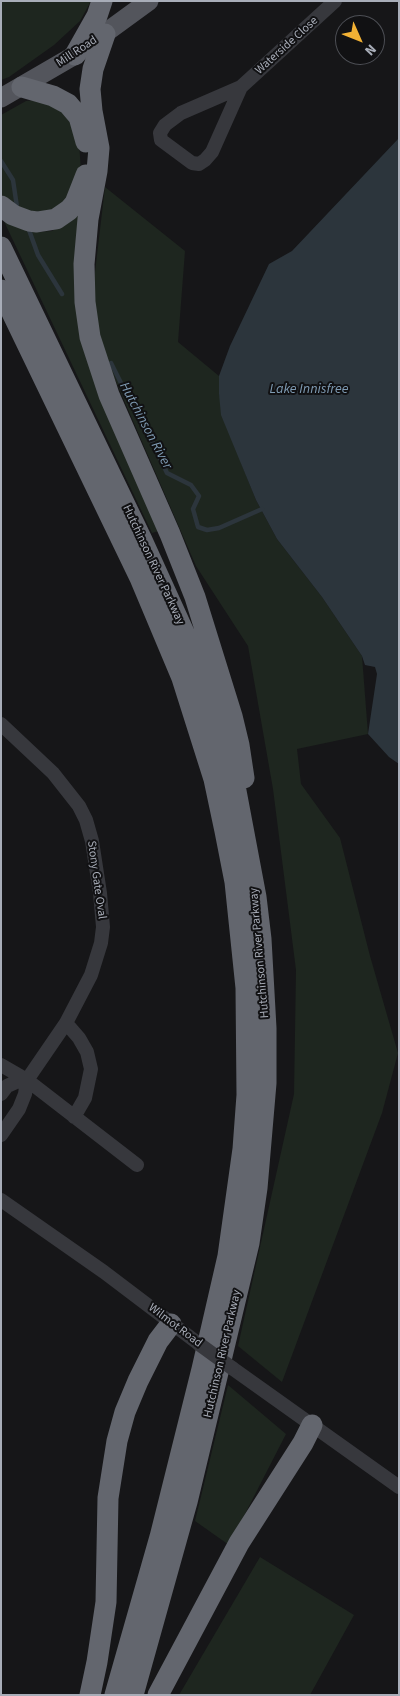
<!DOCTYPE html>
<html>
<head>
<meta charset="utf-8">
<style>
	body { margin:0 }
	#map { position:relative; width:400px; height:1696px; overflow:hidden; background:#161618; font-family:"Source Sans 3",sans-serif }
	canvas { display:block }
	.frame { position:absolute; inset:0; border:2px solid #a8adb8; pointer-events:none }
	.north { position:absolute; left:335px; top:15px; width:50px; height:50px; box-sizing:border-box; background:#111113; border:1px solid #4d4f55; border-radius:50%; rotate:134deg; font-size:14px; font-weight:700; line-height:20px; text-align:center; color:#a8adb8 }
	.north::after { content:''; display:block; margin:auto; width:18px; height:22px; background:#f2b134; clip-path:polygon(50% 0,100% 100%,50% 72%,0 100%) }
</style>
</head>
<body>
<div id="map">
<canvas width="400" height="1696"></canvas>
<div class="frame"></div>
<div class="north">N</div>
</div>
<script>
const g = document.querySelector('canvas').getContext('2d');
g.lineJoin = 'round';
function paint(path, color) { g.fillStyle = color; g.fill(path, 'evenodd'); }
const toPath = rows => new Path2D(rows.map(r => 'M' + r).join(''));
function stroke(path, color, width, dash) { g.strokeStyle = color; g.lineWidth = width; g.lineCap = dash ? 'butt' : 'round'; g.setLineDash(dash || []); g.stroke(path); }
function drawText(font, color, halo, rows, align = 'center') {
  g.font = font + ' "Source Sans 3",sans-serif'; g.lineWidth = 4; g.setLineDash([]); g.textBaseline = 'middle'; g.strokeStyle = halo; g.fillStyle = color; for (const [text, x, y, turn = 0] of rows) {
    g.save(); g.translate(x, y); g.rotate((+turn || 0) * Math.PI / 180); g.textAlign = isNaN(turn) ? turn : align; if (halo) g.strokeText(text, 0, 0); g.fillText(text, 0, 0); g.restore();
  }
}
paint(toPath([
	[1,1,91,1,80,21,54,45,9,77,1,80],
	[44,99,70,117,79,142,81,171,61,208,28,214,9,204,1,194,1,115,26,101],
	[105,187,185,251,178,342,219,376,219,394,242,465,256,500,277,539,322,597,362,656,368,734,297,749,301,784,340,838,370,956,398,1053,382,1113,282,1382,238,1346,294,1094,296,970,273,789,248,646,196,566,97,338,93,289],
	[83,199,75,286,159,531,152,533,1,215,35,232,52,231,71,219],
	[228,1385,286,1434,229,1545,195,1521],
	[260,1557,354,1615,310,1695,179,1695]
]), '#1e261f');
paint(toPath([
	[399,138,399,764,389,757,368,734,377,674,375,667,365,665,362,656,322,597,277,539,256,500,221,415,219,394,219,376,230,346,269,264,292,251]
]), '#2c353c');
stroke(toPath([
	[1,161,13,180,17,207],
	[29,230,38,255,62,294],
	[111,363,135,411,148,432,167,473,191,485,199,496,193,509,198,527,207,530,219,528,262,509]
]), '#2c353c', 4.5);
stroke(toPath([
	[241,87,212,152,205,160,199,164,192,163,161,140,160,133,165,125,181,113,241,87],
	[241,87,335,1],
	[1,724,53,773,79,806,86,820,92,841,100,893,103,927,101,943,91,975,66,1023,27,1080,25,1094,19,1109,1,1135],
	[66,1023,79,1038,87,1052,91,1069,85,1098,74,1117],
	[1,1065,27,1080,137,1165],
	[1,1094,7,1086,16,1082,27,1080],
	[1,1200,104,1272,199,1344],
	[232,1368,399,1487]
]), '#37383d', 14);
stroke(toPath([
	[1,98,75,55,149,1]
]), '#53555c', 19);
stroke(toPath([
	[105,34,93,69,90,89,92,111,99,148,97,171,88,219,84,264,85,302,90,337,109,395,170,534,195,597,232,716,239,745,244,778],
	[75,55,97,16,102,1],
	[22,87,53,96,68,104,79,117,86,142],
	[1,206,13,215,29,221,37,222,56,219,69,210,75,203,86,175],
	[1,247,142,540,187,639,222,739,236,791,256,897,261,939,266,1028,266,1083,257,1188,249,1243,187,1502,133,1695],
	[1,290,140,578,182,678,214,779,225,831,235,882,246,988,247,1095,243,1149,228,1256,202,1369,160,1537,115,1695],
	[90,1695,97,1662,106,1602,108,1498,117,1441,125,1412,138,1381,158,1341,171,1324],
	[158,1695,239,1543,303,1443,312,1425]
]), '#63666e', 21);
stroke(toPath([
	[199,1344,232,1368]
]), '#37383d', 14);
drawText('12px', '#a8adb8', '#111113', [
	["Waterside Close",287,46,-42],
	["Mill Road",77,52,-33],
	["Hutchinson River Parkway",153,565,65],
	["Stony Gate Oval",96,880,82],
	["Hutchinson River Parkway",260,953,-95],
	["Wilmot Road",175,1326,37],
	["Hutchinson River Parkway",223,1354,-77]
]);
drawText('italic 14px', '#7f9bb3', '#111113', [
	["Lake Innisfree",309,390],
	["Hutchinson River",145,426,62]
]);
</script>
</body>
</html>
